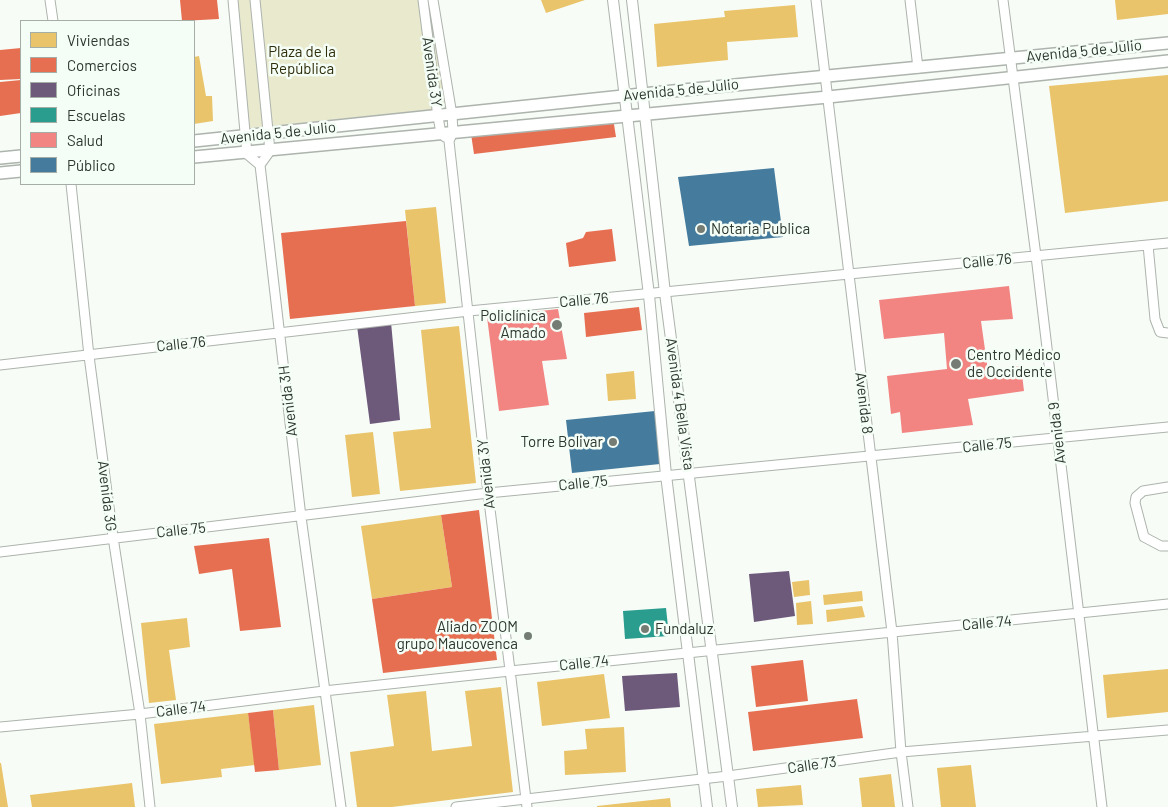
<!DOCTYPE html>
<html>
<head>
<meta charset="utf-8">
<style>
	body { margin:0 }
	#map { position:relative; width:1168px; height:807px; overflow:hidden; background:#f7fcf7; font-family:Barlow,sans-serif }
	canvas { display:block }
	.legend { position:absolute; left:20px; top:20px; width:175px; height:165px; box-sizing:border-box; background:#f5fef6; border:1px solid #a5aea6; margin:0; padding:6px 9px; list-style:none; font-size:15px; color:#2d372e }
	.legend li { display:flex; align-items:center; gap:10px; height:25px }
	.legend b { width:25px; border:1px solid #a5aea6 }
</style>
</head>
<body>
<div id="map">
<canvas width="1168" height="807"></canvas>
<ul class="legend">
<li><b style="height:14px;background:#e9c46a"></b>Viviendas</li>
<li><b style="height:14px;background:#e76f51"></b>Comercios</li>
<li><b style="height:14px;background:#6d597a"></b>Oficinas</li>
<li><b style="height:14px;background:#2a9d8f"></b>Escuelas</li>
<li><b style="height:14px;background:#f28482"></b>Salud</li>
<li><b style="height:14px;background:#457b9d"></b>Público</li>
</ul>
</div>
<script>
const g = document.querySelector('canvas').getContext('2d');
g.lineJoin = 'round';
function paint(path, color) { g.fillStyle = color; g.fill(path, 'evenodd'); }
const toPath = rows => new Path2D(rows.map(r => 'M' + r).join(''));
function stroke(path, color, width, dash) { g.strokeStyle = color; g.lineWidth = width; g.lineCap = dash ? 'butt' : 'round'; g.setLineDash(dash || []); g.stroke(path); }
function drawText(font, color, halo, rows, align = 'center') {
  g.font = font + ' Barlow,sans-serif'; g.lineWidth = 5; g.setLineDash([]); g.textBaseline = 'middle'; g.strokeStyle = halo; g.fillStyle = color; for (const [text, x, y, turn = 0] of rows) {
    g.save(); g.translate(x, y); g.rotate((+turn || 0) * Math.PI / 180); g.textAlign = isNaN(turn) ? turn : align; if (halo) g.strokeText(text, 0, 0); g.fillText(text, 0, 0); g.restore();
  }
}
paint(toPath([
	[231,0,429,0,447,108,242,129]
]), '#e8e9cd');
paint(toPath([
	[541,0,585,0,546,13],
	[1115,0,1168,0,1168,14,1117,20],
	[795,5,798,37,727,42,728,60,657,67,654,24,725,17,724,11],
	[199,56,206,96,212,96,213,121,194,124,194,57],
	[1168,75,1168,201,1065,213,1049,86],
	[436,207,446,303,415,306,405,210],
	[459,326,476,483,400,491,393,432,431,428,421,330],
	[634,371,636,399,608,401,606,374],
	[373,432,380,494,352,497,345,435],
	[441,515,452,587,372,599,361,526],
	[809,580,810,595,794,597,792,582],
	[862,591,863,601,824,605,823,595],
	[811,601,813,624,797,625,796,603],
	[862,606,865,617,827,622,826,610],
	[187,618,190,647,169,650,176,700,149,703,141,623],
	[1168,669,1168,712,1107,718,1103,675],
	[604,674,610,718,542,726,537,682],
	[501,687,513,792,392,807,357,807,350,752,394,746,387,695,426,691,432,751,472,746,465,691],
	[314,705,321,765,279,770,273,710],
	[248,713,255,765,221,769,222,777,161,784,154,724],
	[624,727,626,772,565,775,564,751,587,749,585,729],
	[0,763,1,763,8,807,0,807],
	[971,765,976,807,941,807,937,768],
	[891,774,895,807,862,807,859,778],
	[132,783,135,807,32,807,30,795],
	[801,785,803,805,758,807,756,789],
	[670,798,671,807,597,807,597,806]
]), '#e9c46a');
paint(toPath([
	[180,0,217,0,219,19,182,21],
	[21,48,21,79,0,80,0,50],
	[21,80,21,113,0,116,0,82],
	[613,118,616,137,474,154,471,134],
	[406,221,415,306,290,319,281,233],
	[612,229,616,261,569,267,566,243,583,238,586,232],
	[639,307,642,330,586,337,584,313],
	[479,510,497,660,383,673,372,599,452,587,441,515],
	[269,538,281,627,240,631,232,569,199,574,194,546],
	[803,660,808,701,756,707,751,666],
	[857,699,863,738,753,751,748,712],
	[273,710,279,770,255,772,248,713]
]), '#e76f51');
paint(toPath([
	[391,322,400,420,370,424,357,326],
	[789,571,795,616,754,622,749,574],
	[677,673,680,707,625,711,622,676]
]), '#6d597a');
paint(toPath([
	[666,608,669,636,625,639,623,611]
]), '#2a9d8f');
paint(toPath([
	[1009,286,1013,319,981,321,988,371,1021,366,1024,391,968,399,973,425,902,433,900,412,891,414,887,376,947,369,944,333,884,339,879,300],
	[558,309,567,359,542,361,549,405,499,411,487,317]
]), '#f28482');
paint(toPath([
	[774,168,783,237,689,246,678,177],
	[655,411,660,464,572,473,566,420]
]), '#457b9d');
const minor = toPath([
	[50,0,53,21],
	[233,0,247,154,260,165,301,517,341,807],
	[255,0,270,151,260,165],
	[423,0,438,117,441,133,445,137],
	[433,0,452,115,453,132,449,141,488,493,527,807],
	[816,0,892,632,901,752,908,807],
	[910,0,918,68],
	[1003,0,1036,256,1102,807],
	[71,184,89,356,113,537,140,714,150,807],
	[1148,245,1155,319,1160,332,1168,333],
	[0,365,469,311,1168,243],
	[1168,487,1143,491,1136,497,1135,503,1144,537,1161,546,1168,546],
	[0,552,488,493,1168,427],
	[0,727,140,714,324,691,510,671,1168,604],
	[456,807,728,776,901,752,1168,730]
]);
const tertiary = toPath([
	[613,0,649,295,666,475,707,807],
	[632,0,665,293,732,807]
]);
const secondary = toPath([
	[194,141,642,94,1168,43],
	[194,157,828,97,1168,61],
	[0,158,21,156],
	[0,173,21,171]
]);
stroke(minor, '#adb3ad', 11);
stroke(tertiary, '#adb3ad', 12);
stroke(secondary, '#adb3ad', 14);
stroke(minor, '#fefffe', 9);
stroke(tertiary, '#fefffe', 10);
stroke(secondary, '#fefffe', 11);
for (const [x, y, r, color] of [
	[701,229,5,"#747c74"],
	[557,325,6,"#747c74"],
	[956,364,6,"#747c74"],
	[613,442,5,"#747c74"],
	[645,629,5,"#747c74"],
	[528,636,5,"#747c74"]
]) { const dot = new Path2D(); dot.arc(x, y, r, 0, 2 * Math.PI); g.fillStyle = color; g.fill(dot); stroke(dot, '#f5fef6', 2); }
drawText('15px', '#2d372e', '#f5fef6', [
	["Avenida 5 de Julio",1084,51,-6],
	["Avenida 3Y",432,72,82],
	["Avenida 5 de Julio",681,90,-6],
	["Avenida 5 de Julio",278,133,-6],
	["Calle 76",987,261,-6],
	["Calle 76",584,300,-5],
	["Calle 76",181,344,-6],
	["Avenida 3H",288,401,-97],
	["Avenida 8",864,403,83],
	["Avenida 4 Bella Vista",680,404,82],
	["Avenida 9",1057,433,-97],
	["Calle 75",987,445,-6],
	["Avenida 3Y",486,474,-96],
	["Calle 75",583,483,-6],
	["Avenida 3G",107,496,83],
	["Calle 75",181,530,-6],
	["Calle 74",987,623,-5],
	["Calle 74",584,663,-6],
	["Calle 74",181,709,-7],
	["Calle 73",812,765,-8]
]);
drawText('15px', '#2f2c0a', '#f5fef6', [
	["Plaza de la",302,52],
	["República",302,69]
]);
drawText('15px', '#2d372e', '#f5fef6', [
	["Notaria Publica",711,229],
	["Policlínica",546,316,"right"],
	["Amado",546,333,"right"],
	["Centro Médico",967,355],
	["de Occidente",967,372],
	["Torre Bolivar",603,442,"right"],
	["Aliado ZOOM",518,627,"right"],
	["grupo Maucovenca",518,644,"right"],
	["Fundaluz",655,629]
], 'left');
</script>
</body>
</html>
